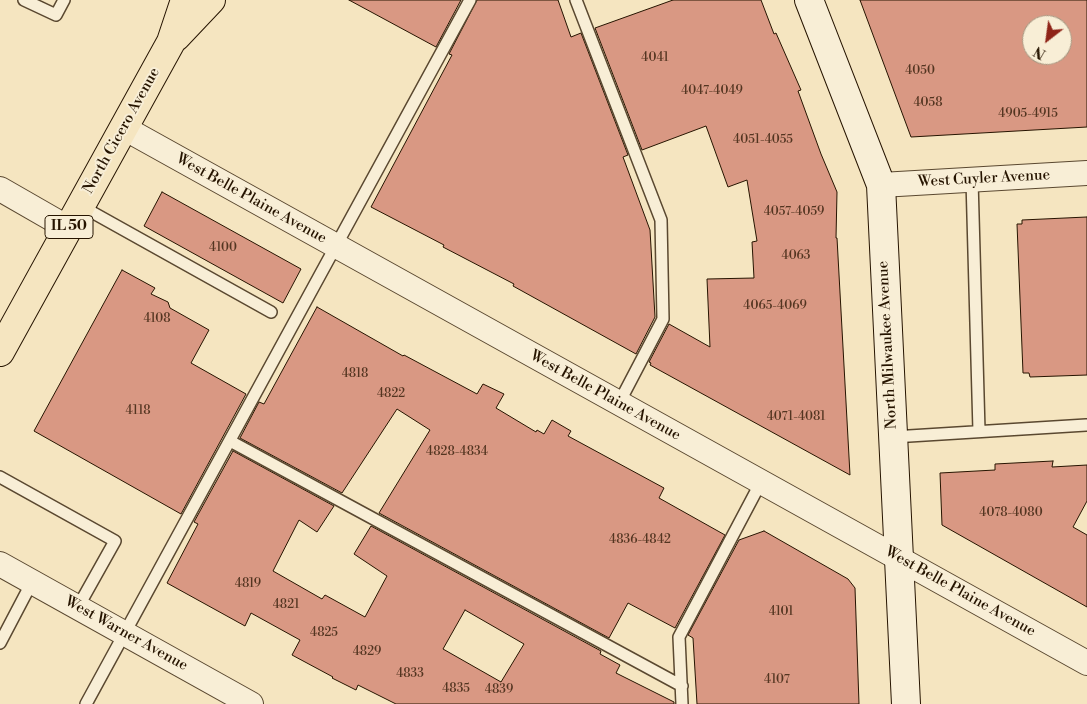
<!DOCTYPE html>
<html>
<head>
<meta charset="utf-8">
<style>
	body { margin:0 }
	#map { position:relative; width:1087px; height:704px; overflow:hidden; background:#f5e5c0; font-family:"Libre Bodoni",serif }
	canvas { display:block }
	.north { position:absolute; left:1022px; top:15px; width:50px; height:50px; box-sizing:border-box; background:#f8eed6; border:1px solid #a49780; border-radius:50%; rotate:210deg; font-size:14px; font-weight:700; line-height:20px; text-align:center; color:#261400 }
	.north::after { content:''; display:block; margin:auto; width:18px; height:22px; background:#8f2418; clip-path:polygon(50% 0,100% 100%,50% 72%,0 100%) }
</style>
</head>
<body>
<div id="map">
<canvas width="1087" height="704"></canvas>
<div class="north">N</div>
</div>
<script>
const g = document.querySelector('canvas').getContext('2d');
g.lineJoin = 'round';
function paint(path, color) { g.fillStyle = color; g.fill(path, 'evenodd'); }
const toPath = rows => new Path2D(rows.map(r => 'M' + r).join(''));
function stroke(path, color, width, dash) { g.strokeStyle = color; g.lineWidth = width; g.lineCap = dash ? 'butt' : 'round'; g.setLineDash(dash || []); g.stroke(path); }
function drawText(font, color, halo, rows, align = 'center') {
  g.font = font + ' "Libre Bodoni",serif'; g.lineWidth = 4; g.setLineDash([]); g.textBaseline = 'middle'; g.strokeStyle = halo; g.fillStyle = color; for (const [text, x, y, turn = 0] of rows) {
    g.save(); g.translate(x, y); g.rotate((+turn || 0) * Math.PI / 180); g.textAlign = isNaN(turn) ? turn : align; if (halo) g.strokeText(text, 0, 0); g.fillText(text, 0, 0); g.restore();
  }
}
const building = toPath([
	[349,0,461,0,436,47,349,0],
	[477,0,558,0,571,37,581,33,628,155,623,157,650,230,655,317,636,354,513,286,514,284,443,247,444,245,371,207,452,55,449,54,477,0],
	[673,0,761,0,774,34,776,33,801,90,798,91,821,154,837,192,836,238,837,238,850,475,650,365,651,363,649,362,669,324,710,347,707,279,754,278,752,242,757,241,747,180,728,187,706,126,642,150,595,28,673,0],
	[860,0,1087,0,1087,127,911,137,860,0],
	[1032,25,1062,25,1062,55,1032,55,1032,25],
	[162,192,301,269,283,303,144,226,162,192],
	[1087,217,1087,375,1030,377,1029,373,1023,373,1017,224,1022,224,1022,220,1087,217],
	[122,270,155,288,151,294,168,302,170,308,209,330,191,363,246,394,181,514,34,431,122,270],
	[317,307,403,356,404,355,477,394,483,384,504,394,496,408,536,432,537,430,544,434,552,420,571,431,568,436,664,488,659,498,725,535,675,628,628,603,609,638,379,513,430,430,397,409,342,493,240,438,259,402,264,404,317,307],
	[233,451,334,506,317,532,299,520,273,571,322,599,325,595,365,617,387,576,354,554,371,526,601,651,600,654,620,665,616,673,674,702,674,704,396,704,358,685,356,690,332,678,333,677,292,655,300,640,251,613,245,626,167,583,198,524,194,522,233,451],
	[465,610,524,644,501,682,443,649,465,610],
	[1053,461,1052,467,1087,465,1087,501,1073,527,1087,535,1087,607,942,525,940,473,995,470,995,464,1053,461],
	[764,531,848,579,855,588,859,704,697,704,693,638,688,635,739,540,764,531]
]);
paint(building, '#d99883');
stroke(building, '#261400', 1);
const lane = toPath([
	[24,0,56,15,64,0],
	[576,0,661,220,663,319,619,403],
	[972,180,979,431],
	[81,206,271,312],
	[893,437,1086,425],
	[230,441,682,686],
	[0,477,115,541,78,607],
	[0,643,32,582],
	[86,704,470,0],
	[682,704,679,637,761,482]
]);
const street = toPath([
	[124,128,1087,663],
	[881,185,1087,173],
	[0,189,68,228],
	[0,564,251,704]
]);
const secondary = toPath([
	[809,0,881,185,906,704]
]);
const primary = toPath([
	[176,37,211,0],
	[0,352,171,42,185,0]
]);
stroke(lane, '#5a4830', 14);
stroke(street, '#5a4830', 26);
stroke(secondary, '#261400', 30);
stroke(primary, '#261400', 30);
stroke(lane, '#f8eed6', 11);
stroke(street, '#f8eed6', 24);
stroke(secondary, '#f8eed6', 28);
stroke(primary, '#f5e5c0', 28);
drawText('12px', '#533521', null, [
	["4041",655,58],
	["4050",920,71],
	["4047-4049",712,91],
	["4058",928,103],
	["4905-4915",1028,114],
	["4051-4055",763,140],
	["4057-4059",794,212],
	["4100",223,248],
	["4063",796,256],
	["4065-4069",775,306],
	["4108",157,319],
	["4818",355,374],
	["4822",391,394],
	["4118",138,411],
	["4071-4081",796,417],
	["4828-4834",457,452],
	["4078-4080",1011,513],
	["4836-4842",640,540],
	["4819",248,584],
	["4821",286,605],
	["4101",781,612],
	["4825",324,633],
	["4829",367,652],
	["4833",410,674],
	["4107",777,680],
	["4835",456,689],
	["4839",499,690]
]);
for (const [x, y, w] of [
	[69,227,48]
]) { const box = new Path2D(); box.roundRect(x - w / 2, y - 11.5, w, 23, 4); g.fillStyle = '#f8eed6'; g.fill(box); stroke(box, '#261400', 1); }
drawText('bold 14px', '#261400', null, [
	["IL 50",69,227]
]);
drawText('15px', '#261400', '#f8eed6', [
	["North Cicero Avenue",122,131,-61],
	["West Cuyler Avenue",984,179,-3],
	["West Belle Plaine Avenue",251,199,29],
	["North Milwaukee Avenue",888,345,-93],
	["West Belle Plaine Avenue",605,396,29],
	["West Belle Plaine Avenue",960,592,29],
	["West Warner Avenue",126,634,29]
]);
</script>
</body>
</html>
